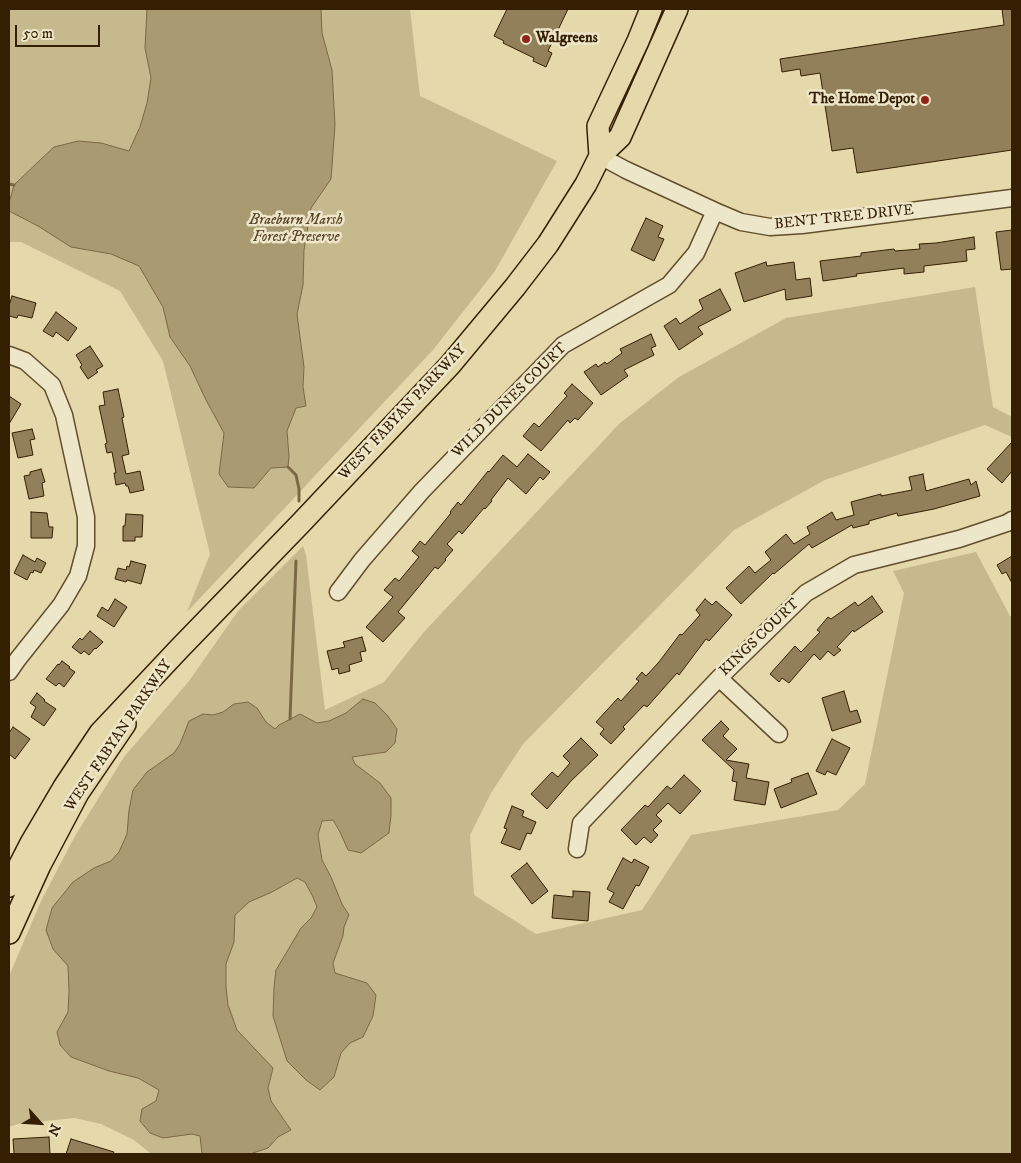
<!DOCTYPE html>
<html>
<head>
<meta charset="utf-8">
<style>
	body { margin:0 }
	#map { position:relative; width:1021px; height:1163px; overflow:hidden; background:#e5d9ab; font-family:"IM FELL DW Pica",serif }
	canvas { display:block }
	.frame { position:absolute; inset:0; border:10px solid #351f03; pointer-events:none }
	.north { position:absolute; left:15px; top:1098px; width:50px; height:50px; -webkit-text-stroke:4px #eee6c8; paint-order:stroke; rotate:116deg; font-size:14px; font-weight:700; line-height:20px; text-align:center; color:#351f03 }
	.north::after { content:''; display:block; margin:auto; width:18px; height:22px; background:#351f03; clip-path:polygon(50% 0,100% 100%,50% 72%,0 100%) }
	.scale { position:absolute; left:15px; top:25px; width:85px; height:22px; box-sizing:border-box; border:2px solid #351f03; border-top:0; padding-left:6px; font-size:15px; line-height:18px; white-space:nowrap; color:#351f03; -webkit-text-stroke:4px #eee6c8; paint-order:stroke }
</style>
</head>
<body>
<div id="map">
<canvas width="1021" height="1163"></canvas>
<div class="frame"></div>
<div class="north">N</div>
<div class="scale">50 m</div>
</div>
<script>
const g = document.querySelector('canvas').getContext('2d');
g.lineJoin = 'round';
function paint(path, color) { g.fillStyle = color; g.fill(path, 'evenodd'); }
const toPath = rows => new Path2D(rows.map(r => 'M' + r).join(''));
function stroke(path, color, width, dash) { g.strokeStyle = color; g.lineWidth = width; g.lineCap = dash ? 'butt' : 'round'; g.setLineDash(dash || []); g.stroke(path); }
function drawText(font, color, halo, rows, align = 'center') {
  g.font = font + ' "IM FELL DW Pica",serif'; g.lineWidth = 5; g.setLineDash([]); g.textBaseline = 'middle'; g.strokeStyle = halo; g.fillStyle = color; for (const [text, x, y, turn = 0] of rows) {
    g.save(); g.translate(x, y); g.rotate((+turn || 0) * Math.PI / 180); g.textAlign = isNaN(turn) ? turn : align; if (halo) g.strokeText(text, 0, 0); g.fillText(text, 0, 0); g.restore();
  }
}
paint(toPath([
	[9,9,410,9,420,96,557,161,495,271,433,350,187,612,210,554,163,361,120,291,21,242,9,242],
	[975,287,993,407,1012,417,1012,437,985,425,825,480,734,530,523,744,491,793,470,835,474,895,536,934,642,910,691,835,838,810,865,784,904,593,893,571,976,552,1010,616,1012,616,1012,1154,151,1154,134,1140,101,1124,74,1118,17,1124,9,1127,9,976,41,901,75,836,124,757,189,681,238,611,303,546,306,555,325,710,384,682,423,633,620,423,679,377,786,318]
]), '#c7b98e');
const water = toPath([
	[147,9,321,9,322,33,332,70,335,125,331,179,311,208,304,250,303,285,297,314,304,367,303,387,306,406,296,408,287,431,289,456,288,467,271,468,254,488,228,487,219,474,224,433,206,400,190,366,170,337,163,307,139,266,111,254,71,247,38,226,9,211,9,203,14,185,39,161,54,147,78,141,101,143,129,151,140,127,147,103,151,78,145,48,147,9],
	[363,699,375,703,387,715,397,729,395,743,386,752,352,757,355,764,380,783,391,798,391,815,389,833,361,853,348,850,340,832,333,820,322,821,318,835,322,860,331,877,342,904,349,915,344,927,343,936,333,963,335,973,367,983,376,995,373,1016,363,1037,350,1043,341,1053,334,1077,320,1090,306,1080,287,1061,273,1016,274,987,276,970,301,928,311,918,317,907,313,897,305,882,297,878,272,892,249,902,235,915,234,942,226,964,226,987,228,1005,237,1030,273,1068,268,1088,271,1101,291,1130,278,1137,268,1148,250,1154,202,1154,200,1136,192,1134,163,1138,150,1133,140,1121,142,1109,156,1101,159,1090,138,1078,109,1071,71,1057,60,1045,57,1032,68,1012,69,991,68,966,53,949,46,930,52,908,73,882,94,868,111,861,119,852,127,834,129,810,133,790,147,772,174,753,180,744,189,721,203,714,213,715,223,712,234,704,248,702,257,708,266,722,275,729,279,725,300,714,317,723,329,721,346,713,363,699]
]);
paint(water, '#a99a72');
stroke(water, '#7b6946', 1);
stroke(toPath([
	[9,184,14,185],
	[288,467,296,475,299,489,299,501],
	[290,719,296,561]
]), '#7b6946', 3);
const building = toPath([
	[507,9,568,9,548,51,552,53,546,67,533,61,534,58,503,43,504,41,494,36,507,9],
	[1002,9,1012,9,1012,150,857,173,853,148,832,151,820,73,801,76,800,69,782,72,780,59,1004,25,1002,9],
	[646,218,663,226,658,237,664,239,654,261,631,250,646,218],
	[1012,230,1012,269,1001,270,996,232,1012,230],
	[974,237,975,249,966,250,967,261,924,266,924,272,904,274,904,268,856,274,857,276,823,281,820,261,861,256,861,253,894,249,895,251,920,249,919,244,936,243,974,237],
	[766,262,767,266,794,262,796,280,810,278,812,296,786,300,785,289,744,302,735,273,766,262],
	[720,289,731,310,698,327,703,334,679,350,664,326,676,318,680,324,703,309,699,300,720,289],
	[12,296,36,303,32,318,18,315,17,318,9,316,9,306,12,296],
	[56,312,77,328,68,341,56,332,53,337,43,331,56,312],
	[651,334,656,346,651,348,654,355,624,370,628,376,601,395,584,372,596,364,598,367,605,362,607,364,622,353,620,349,651,334],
	[90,346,103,366,96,370,98,372,88,379,80,367,82,365,76,355,90,346],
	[572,384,593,403,578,420,575,418,570,423,568,420,541,451,523,436,534,423,539,427,550,415,567,396,564,393,572,384],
	[118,389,124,417,122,418,129,454,122,456,126,474,140,471,144,490,130,493,128,486,126,486,125,483,116,485,114,473,116,473,112,452,107,453,105,444,107,443,99,406,105,405,103,392,118,389],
	[9,396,21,404,9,424,9,396],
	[32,429,35,439,30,440,33,455,18,458,12,433,32,429],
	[1012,442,1012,471,1002,483,987,469,1012,442],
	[528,454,550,472,543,480,540,477,526,494,508,478,491,500,492,501,485,509,484,508,462,534,459,531,447,544,453,550,445,559,446,560,438,569,435,567,398,612,405,618,383,642,366,627,393,597,384,590,395,578,399,581,419,557,412,551,420,541,425,545,451,513,450,512,458,502,461,505,488,471,489,472,503,455,517,467,528,454],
	[41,469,45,482,42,483,44,496,29,499,24,476,30,475,30,472,41,469],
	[923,474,926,491,969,479,971,485,976,481,980,496,934,509,898,516,897,513,869,521,869,524,853,528,852,525,812,548,809,544,774,574,773,573,741,604,726,588,749,566,755,573,771,560,765,552,786,534,794,544,810,534,807,527,832,512,836,520,854,515,851,502,881,494,881,496,912,490,909,477,923,474],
	[31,512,47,513,49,527,53,527,52,538,31,538,31,512],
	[126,514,143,515,142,537,135,537,135,541,123,541,123,526,125,526,126,514],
	[23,555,35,562,37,558,46,563,41,573,34,570,33,573,31,572,27,580,14,573,23,555],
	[1012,556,1012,583,1006,572,1002,574,997,565,1012,556],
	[131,561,146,565,141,584,127,580,126,582,115,579,118,568,126,570,127,566,129,567,131,561],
	[872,596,883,612,854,632,853,630,837,647,841,650,834,656,828,651,820,660,814,654,789,683,782,678,779,682,770,674,795,646,801,652,820,632,817,630,828,617,831,619,855,602,858,606,872,596],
	[115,599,127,607,114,627,97,616,102,607,108,611,115,599],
	[705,599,712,605,716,601,732,615,709,641,706,639,679,675,677,673,647,707,644,705,623,727,625,729,611,744,600,734,604,729,596,722,618,698,621,701,639,681,636,679,642,672,646,676,659,662,680,634,682,635,700,615,696,610,705,599],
	[90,631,103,642,96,649,95,648,89,655,84,651,81,654,72,647,80,638,82,640,90,631],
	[362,637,366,651,360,652,362,661,349,665,350,671,339,674,338,668,332,670,327,651,345,647,343,642,362,637],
	[62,661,70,667,69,668,75,672,64,687,59,683,56,686,46,679,58,664,59,665,62,661],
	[844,691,850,712,857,710,861,722,832,731,822,698,844,691],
	[37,693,45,700,44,701,56,709,44,726,31,717,36,707,30,703,37,693],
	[721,721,729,729,723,736,737,749,726,760,749,764,746,778,769,782,765,805,734,800,737,782,732,781,734,770,702,740,721,721],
	[13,727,30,739,15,759,9,754,9,733,13,727],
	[581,738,598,755,571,781,547,809,531,794,552,772,558,777,570,763,563,756,581,738],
	[832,739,850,748,836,775,827,771,825,775,816,771,832,739],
	[808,773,817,794,781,808,774,789,792,782,791,779,808,773],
	[684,775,701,791,680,814,668,803,656,815,662,821,653,830,658,835,651,843,644,837,636,845,621,830,645,805,648,807,667,786,671,789,684,775],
	[512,806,524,811,522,816,536,822,531,834,527,833,520,850,501,843,507,829,504,828,512,806],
	[623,858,632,863,634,859,649,867,639,886,636,885,623,909,609,902,614,893,607,889,623,858],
	[527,863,548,891,532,904,511,876,527,863],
	[573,891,590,892,588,921,552,918,554,895,573,897,573,891],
	[49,1137,50,1154,14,1154,13,1139,49,1137],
	[71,1139,114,1152,113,1154,66,1154,71,1139]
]);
paint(building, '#91805a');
stroke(building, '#351f03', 1);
const minor = toPath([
	[600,156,626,170,715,211,741,222,770,227,802,225,1012,198],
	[9,355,25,361,52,385,64,415,86,517,86,546,78,576,61,605,18,659,9,672],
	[338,592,362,560,422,491,563,345,669,285,696,253,715,211],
	[719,678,779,734],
	[577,849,581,823,719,678,806,593,854,565,959,539,1007,523,1012,520]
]);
const major = toPath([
	[600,156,598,126,638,41,651,9],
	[9,886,31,843,64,787,100,733,179,649,300,524,450,365,515,287,548,244,586,184,600,156,620,137,677,9],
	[9,933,40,865,78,793,125,724]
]);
stroke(minor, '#614e2d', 19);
stroke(major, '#351f03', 24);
stroke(minor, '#eee6c8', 16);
stroke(major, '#e5d9ab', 21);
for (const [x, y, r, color] of [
	[526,39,5,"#8f2418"],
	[925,100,5,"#8f2418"]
]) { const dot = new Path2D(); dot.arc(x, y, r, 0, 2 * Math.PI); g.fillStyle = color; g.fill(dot); stroke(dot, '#eee6c8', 2); }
drawText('bold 15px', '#351f03', '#eee6c8', [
	["Walgreens",536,39],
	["The Home Depot",915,100,"right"]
], 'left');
drawText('15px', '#351f03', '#eee6c8', [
	["BENT TREE DRIVE",844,218,-6],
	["WILD DUNES COURT",510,401,-45],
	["WEST FABYAN PARKWAY",403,413,-47],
	["KINGS COURT",760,638,-44],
	["WEST FABYAN PARKWAY",119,736,-56]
]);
drawText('italic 15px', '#5a4626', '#eee6c8', [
	["Braeburn Marsh",296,221],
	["Forest Preserve",296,238]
]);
</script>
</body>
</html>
